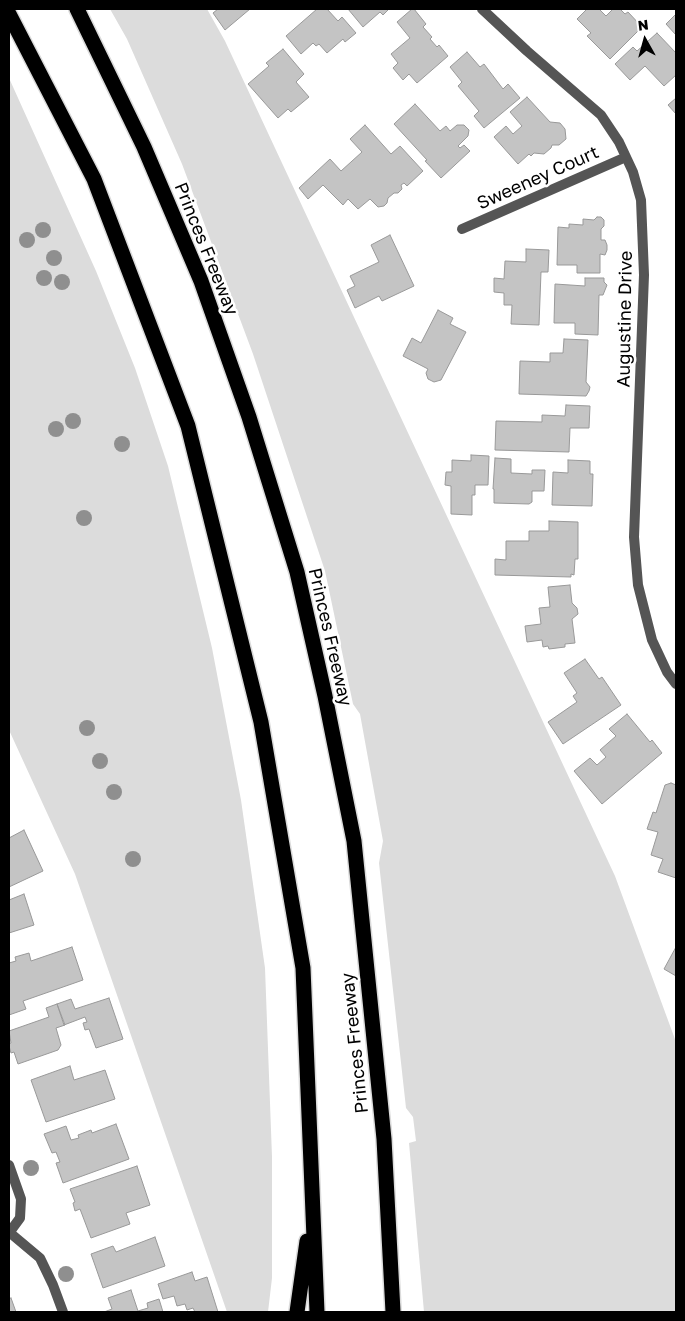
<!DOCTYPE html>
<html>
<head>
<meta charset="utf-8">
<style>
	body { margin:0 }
	#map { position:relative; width:685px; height:1321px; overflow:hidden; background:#fff; font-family:"Golos Text",sans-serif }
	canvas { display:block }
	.frame { position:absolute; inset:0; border:10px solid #000; pointer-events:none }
	.north { position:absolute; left:620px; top:15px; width:50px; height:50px; -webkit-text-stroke:4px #fff; paint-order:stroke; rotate:353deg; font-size:14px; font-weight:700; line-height:20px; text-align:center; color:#000 }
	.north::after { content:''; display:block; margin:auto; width:18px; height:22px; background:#000; clip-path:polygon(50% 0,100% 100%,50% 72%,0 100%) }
</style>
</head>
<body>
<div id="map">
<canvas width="685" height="1321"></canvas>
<div class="frame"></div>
<div class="north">N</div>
</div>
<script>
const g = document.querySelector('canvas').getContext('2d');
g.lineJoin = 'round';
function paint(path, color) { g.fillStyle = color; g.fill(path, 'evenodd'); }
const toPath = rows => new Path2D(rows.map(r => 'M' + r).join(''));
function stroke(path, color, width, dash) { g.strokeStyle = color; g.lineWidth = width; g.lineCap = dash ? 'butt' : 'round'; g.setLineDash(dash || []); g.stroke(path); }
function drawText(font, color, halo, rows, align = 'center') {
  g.font = font + ' "Golos Text",sans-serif'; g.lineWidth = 5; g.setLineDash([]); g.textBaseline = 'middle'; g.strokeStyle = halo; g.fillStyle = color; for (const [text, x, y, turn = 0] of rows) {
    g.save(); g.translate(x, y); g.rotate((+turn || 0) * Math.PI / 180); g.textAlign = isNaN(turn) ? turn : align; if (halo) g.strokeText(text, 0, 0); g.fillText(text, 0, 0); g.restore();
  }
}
paint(toPath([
	[110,9,207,9,225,41,615,876,676,1042,676,1312,424,1312,409,1143,416,1141,413,1117,406,1108,379,863,383,841,360,714,353,704,325,571,253,354,182,164,127,39],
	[9,78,96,271,135,368,168,466,212,648,241,800,265,968,272,1157,272,1278,268,1312,227,1312,75,874,9,730]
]), '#dcdcdc');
const building = toPath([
	[218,9,250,9,225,30,213,13,218,9],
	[317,9,327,9,338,21,342,17,356,33,345,42,343,39,327,53,319,44,316,46,313,43,301,54,286,36,317,9],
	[348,9,389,9,383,15,380,12,363,27,348,9],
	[412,9,414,9,426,24,423,27,432,37,430,39,437,47,439,45,448,56,417,83,409,74,403,80,393,68,398,63,391,54,410,38,397,22,412,9],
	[587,9,599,9,606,16,613,9,620,9,625,14,628,12,642,27,610,59,587,36,591,33,577,19,587,9],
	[676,14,676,35,666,24,676,14],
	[657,33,676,53,676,75,664,86,645,66,630,80,615,64,633,47,637,51,657,33],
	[283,49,304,74,296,82,309,97,291,112,288,109,278,118,248,84,269,66,266,63,283,49],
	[467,52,480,67,484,64,503,89,508,84,520,98,484,128,474,116,479,111,458,86,462,82,450,67,467,52],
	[527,97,550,122,560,123,565,129,566,139,559,145,552,145,551,148,544,154,534,153,531,156,529,154,518,164,494,137,506,126,513,134,522,126,510,112,527,97],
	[676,98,676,114,668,105,676,98],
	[415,104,440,131,446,126,450,131,457,125,464,125,469,130,468,136,458,146,460,148,464,145,470,151,441,178,425,161,427,160,394,124,415,104],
	[365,125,391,154,400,146,423,171,407,186,404,183,401,185,402,189,398,193,394,193,388,198,387,203,384,206,378,207,370,199,358,209,348,199,343,205,323,185,308,199,299,188,330,159,341,171,362,152,350,139,365,125],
	[597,217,601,217,604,220,604,226,601,229,601,240,605,240,607,245,607,250,605,255,600,254,600,273,577,273,577,265,557,265,558,227,569,228,569,224,583,225,583,219,594,220,597,217],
	[390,235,414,286,382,301,379,296,355,308,347,290,355,286,350,276,379,262,371,245,390,235],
	[526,249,549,250,548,272,541,272,539,325,511,324,512,305,504,305,504,293,494,292,494,278,504,279,505,261,526,262,526,249],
	[585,278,604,278,604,282,607,285,603,295,599,295,598,335,575,334,575,323,554,323,555,284,585,286,585,278],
	[438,310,453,318,450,324,466,332,441,380,434,382,428,379,426,373,428,369,403,356,412,338,421,343,438,310],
	[564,339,588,340,586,382,590,387,589,391,586,396,519,394,520,361,550,362,550,353,563,353,564,339],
	[566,405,590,406,589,428,570,428,569,452,495,450,496,421,542,422,542,415,565,416,566,405],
	[471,455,489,456,488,485,475,485,475,495,472,495,472,515,451,514,451,486,445,485,446,472,452,472,452,460,471,461,471,455],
	[495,458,511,459,511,473,532,474,532,470,545,470,544,491,532,491,532,502,529,504,494,503,494,489,493,489,495,458],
	[568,460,590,461,590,474,593,474,592,506,552,505,553,472,568,473,568,460],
	[549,521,578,522,578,559,575,559,574,575,571,574,571,577,495,575,495,559,506,560,506,541,529,541,529,531,549,531,549,521],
	[570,585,572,603,577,608,578,614,572,619,575,643,565,644,565,647,549,649,548,646,543,647,542,640,527,642,525,626,541,624,539,608,550,607,548,587,570,585],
	[585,659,599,679,602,677,621,705,563,744,548,722,577,702,573,696,577,693,564,673,585,659],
	[627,714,650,742,652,740,662,753,602,804,574,771,590,758,597,765,606,757,600,750,616,736,609,729,627,714],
	[671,783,676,785,676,878,658,872,663,859,651,855,658,832,647,829,653,812,656,813,665,785,671,783],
	[24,830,43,871,9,887,9,838,24,830],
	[24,894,34,925,9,933,9,900,24,894],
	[72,947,83,980,23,1001,26,1009,9,1015,9,963,16,961,15,957,29,953,31,961,72,947],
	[676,947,676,976,664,969,676,947],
	[109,998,123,1039,96,1048,89,1029,85,1030,83,1023,87,1022,85,1017,64,1025,57,1004,71,999,75,1009,109,998],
	[57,1004,65,1025,56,1028,61,1045,58,1050,18,1064,14,1052,11,1053,9,1046,9,1044,11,1043,9,1031,49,1017,46,1008,57,1004],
	[70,1066,74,1080,105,1070,115,1099,46,1122,31,1080,70,1066],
	[116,1124,129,1159,63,1183,56,1163,60,1162,56,1152,52,1153,44,1134,66,1126,71,1140,79,1138,78,1135,91,1130,92,1133,116,1124],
	[137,1166,150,1205,126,1213,130,1224,91,1238,80,1209,75,1211,73,1203,75,1202,70,1189,137,1166],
	[155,1237,165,1266,103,1288,91,1254,113,1246,116,1252,155,1237],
	[192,1272,195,1281,207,1277,218,1312,195,1312,193,1308,187,1310,185,1304,177,1306,174,1296,163,1299,158,1284,192,1272],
	[131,1290,138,1311,148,1308,147,1303,159,1299,163,1312,104,1312,112,1309,108,1298,131,1290],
	[11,1298,16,1312,9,1312,9,1299,11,1298]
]);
paint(building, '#c4c4c4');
stroke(building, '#999', 1);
const highway = toPath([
	[77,9,144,147,201,281,249,417,297,572,325,696,354,841,384,1139,393,1312],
	[9,14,94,179,188,426,261,722,303,968,317,1312],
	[297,1312,307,1241]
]);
stroke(highway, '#dbdbdb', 18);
stroke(toPath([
	[482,9,527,51,601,115,619,142,633,172,641,200,644,275,634,537,638,585,652,640,667,672,676,684],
	[462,229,626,157],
	[9,1165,21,1199,20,1218,9,1233],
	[9,1232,40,1258,53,1285,63,1312]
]), '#555', 10);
stroke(highway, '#000', 15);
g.fillStyle = '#8f8f8f';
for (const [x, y] of [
	[43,230],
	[27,240],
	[54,258],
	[44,278],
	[62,282],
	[73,421],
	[56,429],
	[122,444],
	[84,518],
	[87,728],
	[100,761],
	[114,792],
	[133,859],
	[31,1168],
	[66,1274]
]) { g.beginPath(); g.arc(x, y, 8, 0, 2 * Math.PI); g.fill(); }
drawText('18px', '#000', '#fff', [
	["Sweeney Court",538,178,-24],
	["Princes Freeway",206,249,68],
	["Augustine Drive",625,319,-89],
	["Princes Freeway",330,637,77],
	["Princes Freeway",355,1043,-96]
]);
</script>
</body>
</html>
